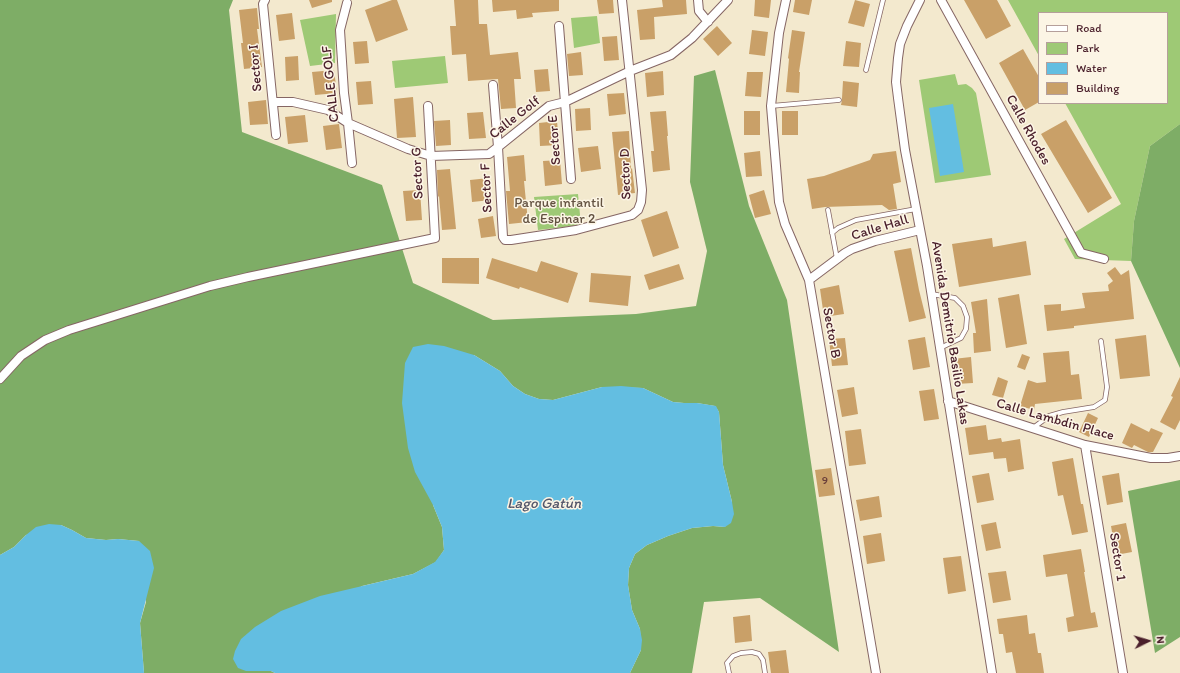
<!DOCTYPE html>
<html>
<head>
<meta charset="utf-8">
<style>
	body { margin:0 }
	#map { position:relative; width:1180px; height:673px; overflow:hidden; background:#f3e9ce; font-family:Itim,sans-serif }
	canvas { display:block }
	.legend { position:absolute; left:1038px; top:12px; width:130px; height:92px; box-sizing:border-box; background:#fcf5e5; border:1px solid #b59f9b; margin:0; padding:5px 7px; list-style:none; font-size:12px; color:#4a1f2b }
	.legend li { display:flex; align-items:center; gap:8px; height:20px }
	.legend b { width:20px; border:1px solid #b59f9b }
	.north { position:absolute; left:1128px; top:621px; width:40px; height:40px; -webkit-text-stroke:3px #fcf5e5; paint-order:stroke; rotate:85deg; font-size:11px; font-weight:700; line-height:16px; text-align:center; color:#4a1f2b }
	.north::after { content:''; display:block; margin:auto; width:14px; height:18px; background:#4a1f2b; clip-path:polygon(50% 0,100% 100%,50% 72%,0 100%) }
</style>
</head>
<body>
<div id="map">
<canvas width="1180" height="673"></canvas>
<ul class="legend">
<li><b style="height:5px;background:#fff"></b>Road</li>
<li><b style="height:11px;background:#9ec975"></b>Park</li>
<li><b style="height:11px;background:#63bee1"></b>Water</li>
<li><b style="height:11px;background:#c9a068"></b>Building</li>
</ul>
<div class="north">N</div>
</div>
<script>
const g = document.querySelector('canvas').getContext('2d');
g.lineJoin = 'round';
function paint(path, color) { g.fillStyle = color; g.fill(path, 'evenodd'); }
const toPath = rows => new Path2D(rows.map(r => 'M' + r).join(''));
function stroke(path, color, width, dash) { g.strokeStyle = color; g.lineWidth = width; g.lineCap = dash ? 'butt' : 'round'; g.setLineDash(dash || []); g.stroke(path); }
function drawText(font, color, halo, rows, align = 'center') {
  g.font = font + ' Itim,sans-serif'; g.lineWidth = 3; g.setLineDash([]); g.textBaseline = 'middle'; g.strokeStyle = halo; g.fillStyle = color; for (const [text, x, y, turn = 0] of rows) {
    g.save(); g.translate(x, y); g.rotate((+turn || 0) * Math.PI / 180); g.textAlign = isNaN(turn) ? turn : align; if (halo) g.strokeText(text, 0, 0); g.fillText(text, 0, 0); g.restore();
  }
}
paint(toPath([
	[1008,0,1180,0,1180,124,1150,146,1134,221,1131,261,1075,259,1064,239,1121,204,1065,103,1167,103,1167,13,1039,13,1039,56],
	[336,14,335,63,310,66,300,20],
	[597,16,600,43,574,48,571,18],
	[445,56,448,83,395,88,392,61],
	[955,74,958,85,966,84,972,88,976,93,991,175,935,183,919,80],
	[578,194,581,225,538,230,534,197]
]), '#9ec975');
paint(toPath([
	[0,0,233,0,229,10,242,132,382,185,413,283,493,320,636,314,696,306,707,251,690,182,694,76,715,70,749,206,787,300,839,652,760,598,704,602,692,673,630,673,641,650,640,629,632,610,628,585,629,568,635,554,647,545,668,536,692,528,713,526,725,527,732,502,723,465,719,412,715,406,697,403,684,403,673,402,643,388,602,387,553,400,539,399,525,394,513,386,500,371,474,355,433,505,442,527,444,550,436,562,413,574,362,586,246,671,271,671,275,673,144,673,140,623,146,602,139,541,118,539,106,540,86,538,72,530,61,525,26,535,14,547,0,555],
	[1180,124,1180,368,1131,261,1134,221,1150,146],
	[1180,480,1180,637,1155,653,1128,491]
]), '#7ead66');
paint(toPath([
	[953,104,964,172,940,176,929,108],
	[428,344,444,346,474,355,500,371,513,386,525,394,539,399,553,400,602,387,621,386,643,388,673,402,684,403,697,403,716,406,719,412,723,465,732,502,734,514,731,523,725,527,713,526,692,528,668,536,647,545,635,554,629,568,628,585,632,610,640,629,642,640,641,650,630,673,275,673,271,671,246,671,238,668,233,659,235,651,241,639,255,627,281,611,320,596,413,574,435,562,444,550,442,527,433,505,415,472,408,448,402,403,405,363,413,347],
	[49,524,61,525,72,530,86,538,106,540,118,539,139,541,150,551,154,568,140,623,144,673,0,673,0,555,14,547,26,535,36,527]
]), '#63bee1');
paint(toPath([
	[309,0,332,0,332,2,312,8],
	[392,0,397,0,408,30,376,42,365,10],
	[454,0,478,0,479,24,487,24,490,55,518,52,521,79,514,79,516,108,501,109,498,79,468,81,466,54,452,55,450,26,456,26],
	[492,0,559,0,559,11,532,13,533,17,517,19,516,10,493,12],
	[597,0,613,0,614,13,599,14],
	[662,0,686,0,687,14,654,17,655,39,640,40,637,10,663,7],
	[755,0,771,0,769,18,754,16],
	[795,0,812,0,809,15,793,12],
	[855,0,870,4,864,27,848,23],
	[964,0,997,0,1011,26,986,39],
	[257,8,259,29,257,29,262,67,244,69,241,43,243,43,239,10],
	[292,13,295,39,279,41,276,15],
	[717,26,732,43,718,56,703,39],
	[752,30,768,32,765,56,749,54],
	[792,30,805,32,799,72,800,72,799,93,786,92,789,59,788,58],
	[617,36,619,60,604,61,602,37],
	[367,41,369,63,355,64,353,42],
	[846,41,861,43,859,67,843,66],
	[1023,49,1039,77,1039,102,1025,110,999,63],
	[581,52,583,75,569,76,567,54],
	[298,56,299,80,286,81,285,57],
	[548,69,550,91,536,92,534,70],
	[334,70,337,93,315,95,312,72],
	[663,71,664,95,647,97,645,73],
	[747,72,763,72,761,97,745,96],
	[371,81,373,104,358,105,356,82],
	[843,81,859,83,857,107,841,105,842,100,842,98],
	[624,93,626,114,609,116,607,94],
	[413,97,416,137,397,138,394,99],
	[266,100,268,124,250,125,248,102],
	[590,108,591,130,576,131,575,109],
	[666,111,668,136,667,136,670,170,653,172,651,151,654,151,650,112],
	[744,111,760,111,760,135,744,135],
	[782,111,798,111,798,135,782,135],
	[483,112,486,138,469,139,467,113],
	[305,115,308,142,288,144,285,117],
	[450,120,451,145,436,146,434,121],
	[1066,120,1112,198,1088,213,1041,134],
	[557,121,559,145,540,146,539,123],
	[339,124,342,148,326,150,323,126],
	[629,131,631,169,632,168,635,193,618,195,612,132],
	[598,146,601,169,581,172,578,148],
	[760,151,762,176,746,177,744,153],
	[896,151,901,182,893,184,897,209,889,210,882,205,825,207,812,209,807,179,824,176,870,160,873,154],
	[524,155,526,181,524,181,528,222,509,224,506,191,510,191,507,157],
	[560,160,562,184,545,186,543,161],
	[450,169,456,229,442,230,439,196,438,197,437,170],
	[489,178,491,200,472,202,470,180],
	[420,190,422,220,406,221,403,191],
	[764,190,771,214,755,218,749,195],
	[667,211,679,248,653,257,641,220],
	[493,216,496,236,481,238,478,219],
	[992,238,993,247,1026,241,1031,275,959,287,952,244],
	[911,248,919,290,926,318,909,322,894,251],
	[442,258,479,258,479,284,442,283],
	[492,258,537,272,541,261,578,273,568,303,520,287,519,289,486,278],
	[679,264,684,279,649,290,644,275],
	[1115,267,1121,275,1129,270,1134,319,1074,326,1074,328,1047,331,1044,305,1061,304,1061,311,1085,308,1082,293,1109,291,1108,285,1113,281,1107,273],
	[591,273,631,276,628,306,589,302],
	[839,285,844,314,824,317,820,289],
	[1019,294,1027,344,1006,348,998,298],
	[987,299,991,351,974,353,973,333,976,333,971,302],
	[1146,335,1150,376,1120,379,1115,339],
	[925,337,930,367,913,370,908,340],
	[845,338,848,365,832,366,829,339],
	[1069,351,1071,375,1079,374,1082,399,1035,404,1034,410,1020,406,1028,380,1037,383,1046,382,1043,353],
	[1022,354,1030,357,1025,370,1017,367],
	[971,357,973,383,956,384,953,359],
	[998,377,1008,381,1003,398,992,395],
	[1180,377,1180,420,1175,430,1160,422,1173,397,1171,396],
	[854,387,858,414,842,417,837,390],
	[934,389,939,419,924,421,919,391],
	[1088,413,1098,418,1089,437,1079,432],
	[1131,423,1149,432,1151,428,1163,433,1153,452,1148,452,1134,445,1132,448,1122,443],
	[986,425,988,440,1001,438,1002,442,1020,439,1024,469,1008,472,1006,458,994,459,993,452,969,455,965,428],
	[861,429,866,464,849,466,845,431],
	[1073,458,1081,504,1083,504,1088,532,1072,535,1063,495,1058,496,1052,462],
	[831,468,835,495,819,497,815,470],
	[989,473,994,500,977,503,972,476],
	[1119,473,1123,502,1107,505,1102,476],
	[879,496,882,517,860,521,856,500],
	[996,522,1001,548,986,551,981,525],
	[1126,523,1132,552,1116,555,1111,526],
	[881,533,885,561,867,564,863,536],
	[1081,549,1085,572,1084,572,1091,613,1095,612,1098,627,1068,632,1066,618,1074,616,1067,574,1046,577,1043,555],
	[961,556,966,591,948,594,943,558],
	[1006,571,1011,600,993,603,988,573],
	[750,615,752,641,735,643,733,617],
	[1027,615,1029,634,1035,633,1038,653,1041,653,1044,673,1016,673,1012,652,1006,653,1003,634,999,634,997,619],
	[786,650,789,673,771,673,768,652]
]), '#c9a068');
const service = toPath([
	[866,70,883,0],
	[771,106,839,100],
	[828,210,837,259],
	[832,233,838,228,856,220,916,209],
	[931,294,955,298,963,306,967,317,966,329,961,338,940,348],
	[1033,428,1049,416,1063,412,1094,407,1105,400,1107,387,1101,341],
	[729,673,727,663,733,656,741,653,752,652,759,654,763,660,765,673]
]);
const minor = toPath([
	[265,0,263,4,276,135],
	[698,0,699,11,708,22],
	[786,0,779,33,771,106,779,202,785,224,809,280,876,673],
	[920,0,907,26,900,44,898,58,896,82,898,98,905,150,927,266,992,673],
	[941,0,1081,253,1104,259],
	[347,3,340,30,344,93,348,123,352,163],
	[559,26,571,179],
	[493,85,498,147,503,237,505,240,511,240,576,230,632,215,638,210,641,202,642,190,622,0],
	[273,102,293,102,328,110,348,123,408,149,431,156,489,154,498,147,549,106,565,102,630,71,671,55,692,38,728,0],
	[809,280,845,253,852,249,875,241,920,230],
	[0,379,21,356,45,340,69,330,210,286,248,277,435,238,428,106],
	[948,401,1085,445,1151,458,1168,458,1180,456],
	[1085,445,1123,673]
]);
stroke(service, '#856664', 5.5);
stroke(minor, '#856664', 10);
stroke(service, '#fff', 4);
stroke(minor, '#fff', 8);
drawText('12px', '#6a3f3a', null, [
	["9",825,481]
]);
drawText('14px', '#4a1f2b', '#fcf5e5', [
	["Sector I",256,68,-95],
	["CALLE GOLF",331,84,-96],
	["Calle Golf",515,118,-38],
	["Calle Rhodes",1028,130,61],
	["Sector E",555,140,-94],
	["Sector G",418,173,-93],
	["Sector D",626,174,-92],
	["Sector F",487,188,-93],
	["Calle Hall",880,228,-17],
	["Sector B",831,333,80],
	["Avenida Demitrio Basilio Lakas",950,333,81],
	["Calle Lambdin Place",1055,420,16],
	["Sector 1",1117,557,81]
]);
drawText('14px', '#635241', '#fcf5e5', [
	["Parque infantil",559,203],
	["de Espinar 2",559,219]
]);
drawText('italic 15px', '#53576b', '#fcf5e5', [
	["Lago Gatún",544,504]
]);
</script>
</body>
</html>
